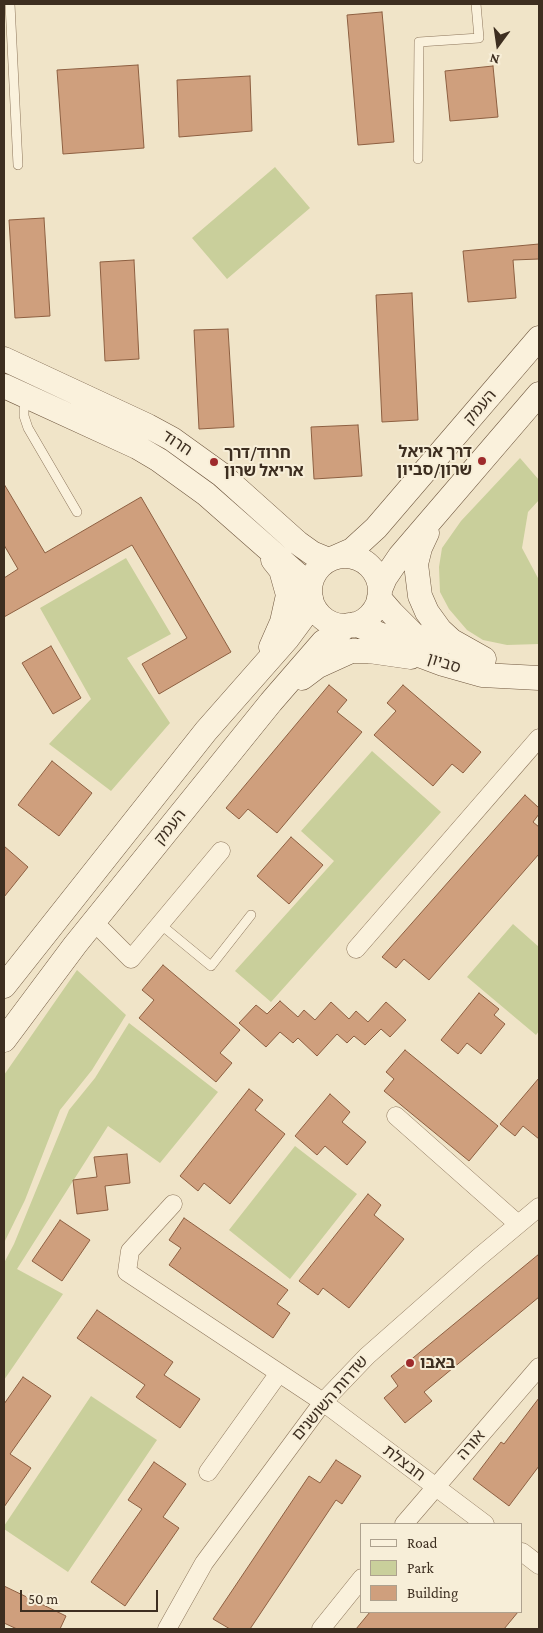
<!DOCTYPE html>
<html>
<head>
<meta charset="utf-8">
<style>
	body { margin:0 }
	#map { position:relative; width:543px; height:1633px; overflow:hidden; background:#f0e4c8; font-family:"Crimson Pro",serif }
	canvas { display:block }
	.frame { position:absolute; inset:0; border:5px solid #3d2e20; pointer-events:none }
	.legend { position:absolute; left:360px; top:1523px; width:162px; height:90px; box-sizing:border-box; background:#f7eed8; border:1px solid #ada18e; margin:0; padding:6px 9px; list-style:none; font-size:15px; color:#3d2e20 }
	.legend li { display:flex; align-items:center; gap:10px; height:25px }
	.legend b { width:25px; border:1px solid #ada18e }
	.north { position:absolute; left:473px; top:20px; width:50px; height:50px; -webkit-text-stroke:4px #f7eed8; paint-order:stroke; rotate:194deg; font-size:14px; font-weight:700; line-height:20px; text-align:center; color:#3d2e20 }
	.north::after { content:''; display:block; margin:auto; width:18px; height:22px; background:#3d2e20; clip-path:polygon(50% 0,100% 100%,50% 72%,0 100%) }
	.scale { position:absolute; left:20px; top:1590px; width:138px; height:22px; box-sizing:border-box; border:2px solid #3d2e20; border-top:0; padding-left:6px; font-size:15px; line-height:18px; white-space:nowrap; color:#3d2e20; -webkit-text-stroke:4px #f7eed8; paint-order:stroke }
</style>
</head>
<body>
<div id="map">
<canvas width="543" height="1633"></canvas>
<div class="frame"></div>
<ul class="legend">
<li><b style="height:6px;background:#faf1dc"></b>Road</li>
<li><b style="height:14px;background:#c9cf9b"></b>Park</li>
<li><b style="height:14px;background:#cf9f7d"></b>Building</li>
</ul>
<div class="north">N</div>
<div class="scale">50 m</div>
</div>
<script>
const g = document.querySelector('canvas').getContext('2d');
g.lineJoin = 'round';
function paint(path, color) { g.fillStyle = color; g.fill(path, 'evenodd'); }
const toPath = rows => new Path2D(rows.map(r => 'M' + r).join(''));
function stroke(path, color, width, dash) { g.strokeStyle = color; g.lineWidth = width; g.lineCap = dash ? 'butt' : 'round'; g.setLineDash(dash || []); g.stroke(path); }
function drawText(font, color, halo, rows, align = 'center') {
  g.font = font + ' "Crimson Pro","Noto Sans Hebrew",serif'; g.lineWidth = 4; g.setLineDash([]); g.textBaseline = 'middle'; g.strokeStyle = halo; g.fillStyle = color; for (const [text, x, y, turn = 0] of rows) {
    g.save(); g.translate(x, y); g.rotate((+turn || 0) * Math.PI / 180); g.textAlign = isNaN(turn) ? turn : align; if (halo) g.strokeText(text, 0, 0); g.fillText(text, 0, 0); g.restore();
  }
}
paint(toPath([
	[275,167,310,208,227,279,192,238],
	[520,458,539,480,539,500,528,512,522,548,539,580,539,644,507,645,483,640,467,630,449,609,440,592,439,567,442,548,461,521],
	[126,558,171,634,127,658,170,723,111,791,49,744,91,699,40,608],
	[372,751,441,812,271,1002,235,971,334,861,301,831],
	[513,924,539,947,539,1031,536,1035,467,977],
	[77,970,126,1015,92,1070,60,1110,25,1200,4,1243,4,1075],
	[129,1023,218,1092,160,1163,108,1126,17,1269,63,1294,4,1380,4,1263,14,1244,69,1110,95,1078],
	[295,1146,357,1194,290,1279,229,1230],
	[91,1396,157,1440,68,1572,4,1529,4,1526]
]), '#c9cf9b');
const building = toPath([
	[382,12,394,142,358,145,347,15,382,12],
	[138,65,144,148,63,154,57,70,138,65],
	[493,66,498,117,450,121,445,71,493,66],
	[250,76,252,131,179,137,177,80,250,76],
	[44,218,50,316,15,318,9,220,44,218],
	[539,244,539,259,513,260,516,298,468,302,463,251,539,244],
	[134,260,139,359,105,361,100,262,134,260],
	[412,293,418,420,382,422,376,295,412,293],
	[228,329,234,427,199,429,194,330,228,329],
	[358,425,362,476,314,479,311,427,358,425],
	[4,484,45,553,141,497,231,652,159,694,142,664,187,638,132,545,4,617,4,578,18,569,4,545,4,484],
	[51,646,81,698,53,714,22,663,51,646],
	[329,685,347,700,337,712,362,732,277,833,248,809,239,819,226,808,329,685],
	[403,685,481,752,463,773,452,764,433,786,374,735,396,711,387,703,403,685],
	[52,761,92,793,59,836,18,805,52,761],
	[525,795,539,808,539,814,533,822,539,827,539,854,429,980,404,959,396,968,382,957,525,795],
	[291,837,323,865,289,904,257,876,291,837],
	[4,846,28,867,4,897,4,846],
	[163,965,240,1030,220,1053,232,1063,216,1082,139,1018,154,1000,142,990,163,965],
	[479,993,499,1009,494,1015,505,1024,481,1054,467,1043,458,1054,441,1040,479,993],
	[280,1001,298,1017,304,1010,315,1020,331,1002,349,1019,356,1011,368,1022,386,1002,406,1020,390,1037,381,1029,365,1045,354,1036,347,1043,337,1034,317,1056,298,1038,293,1043,280,1032,266,1047,239,1023,256,1005,267,1014,280,1001],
	[405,1050,498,1126,469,1161,384,1091,394,1079,386,1072,405,1050],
	[539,1078,539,1139,523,1126,515,1136,500,1124,539,1078],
	[249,1089,263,1100,255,1110,285,1134,230,1204,204,1183,198,1191,180,1176,249,1089],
	[330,1094,350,1112,342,1122,366,1142,347,1165,325,1146,317,1155,295,1136,330,1094],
	[127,1154,130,1183,105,1186,108,1210,77,1214,73,1180,97,1177,94,1157,127,1154],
	[368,1194,381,1205,374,1215,404,1239,349,1308,323,1288,318,1295,299,1281,368,1194],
	[184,1218,288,1290,277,1304,290,1313,273,1338,169,1265,181,1248,169,1240,184,1218],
	[60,1220,90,1240,62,1281,32,1261,60,1220],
	[539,1254,539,1297,424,1392,432,1401,405,1423,384,1398,398,1386,391,1376,539,1254],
	[97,1310,173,1362,164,1375,200,1399,180,1428,136,1397,145,1385,77,1338,97,1310],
	[23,1377,51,1396,10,1454,31,1468,4,1507,4,1404,23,1377],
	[539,1398,539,1466,509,1506,473,1479,501,1442,504,1444,539,1398],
	[336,1460,361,1476,342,1504,336,1500,250,1629,230,1629,213,1619,309,1476,320,1483,336,1460],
	[154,1462,186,1484,163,1517,179,1528,125,1606,91,1582,142,1509,128,1500,154,1462],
	[4,1586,66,1616,60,1629,17,1629,4,1623,4,1586],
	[370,1612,518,1612,504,1629,356,1629,370,1612]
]);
paint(building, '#cf9f7d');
stroke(building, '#8d5f41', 1);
const lane = toPath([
	[10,4,18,165],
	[418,159,419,42,479,38,476,4],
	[29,400,24,408,24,416,28,428,77,512],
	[160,924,211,966,251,915]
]);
const street = toPath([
	[94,922,131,959,221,851],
	[356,949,539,738],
	[396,1116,518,1224],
	[173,1204,130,1251,127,1272,323,1402,485,1524],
	[208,1472,279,1373],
	[404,1524,539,1367],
	[522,1552,539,1565],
	[167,1629,204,1563,323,1402,367,1356,478,1258,539,1207],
	[321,1629,362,1578]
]);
const secondary = toPath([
	[4,359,148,426,172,439,222,475,298,543,312,553,329,560],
	[4,386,137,447,159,460,206,494,298,575,310,591],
	[427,533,420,548,416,564,420,596,427,612,440,630,452,641,484,659],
	'310 591a35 35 0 1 1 70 0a35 35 0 1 1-70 0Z',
	[336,557,352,550,376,528,539,338],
	[380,590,385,578,400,556,539,394],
	[379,598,392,613,414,635,439,646],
	[355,624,391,639,419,655,443,664,482,675,539,678],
	[271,647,282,622,288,595,281,570,273,560],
	[302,678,318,666,351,651,369,651,411,657],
	[4,986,206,731,287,639,304,616,311,598],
	[4,1040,75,945,271,702,323,642,349,625]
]);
stroke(lane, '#8d765c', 10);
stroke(street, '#8d765c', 19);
stroke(secondary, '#6f573f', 25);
stroke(lane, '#faf1dc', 9);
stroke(street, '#faf1dc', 18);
stroke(secondary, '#faf1dc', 24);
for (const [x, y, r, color] of [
	[482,461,5,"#9e2a2b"],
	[214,462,5,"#9e2a2b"],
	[410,1363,5,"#9e2a2b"]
]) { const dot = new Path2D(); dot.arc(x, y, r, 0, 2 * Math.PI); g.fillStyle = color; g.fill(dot); stroke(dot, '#f7eed8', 2); }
drawText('16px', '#3d2e20', '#f7eed8', [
	["העמק",480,407,-49],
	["חרוד",177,443,33],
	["סביון",444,663,18],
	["העמק",170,827,-51],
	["שדרות השושנים",330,1398,-49],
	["אורה",471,1445,-49],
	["חבצלת",404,1463,37]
]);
drawText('bold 16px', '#3d2e20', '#f7eed8', [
	["דרך אריאל",472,452,"right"],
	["שרון/סביון",472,470,"right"],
	["חרוד/דרך",224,453],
	["אריאל שרון",224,471],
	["באבו",420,1363]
], 'left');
</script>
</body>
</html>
